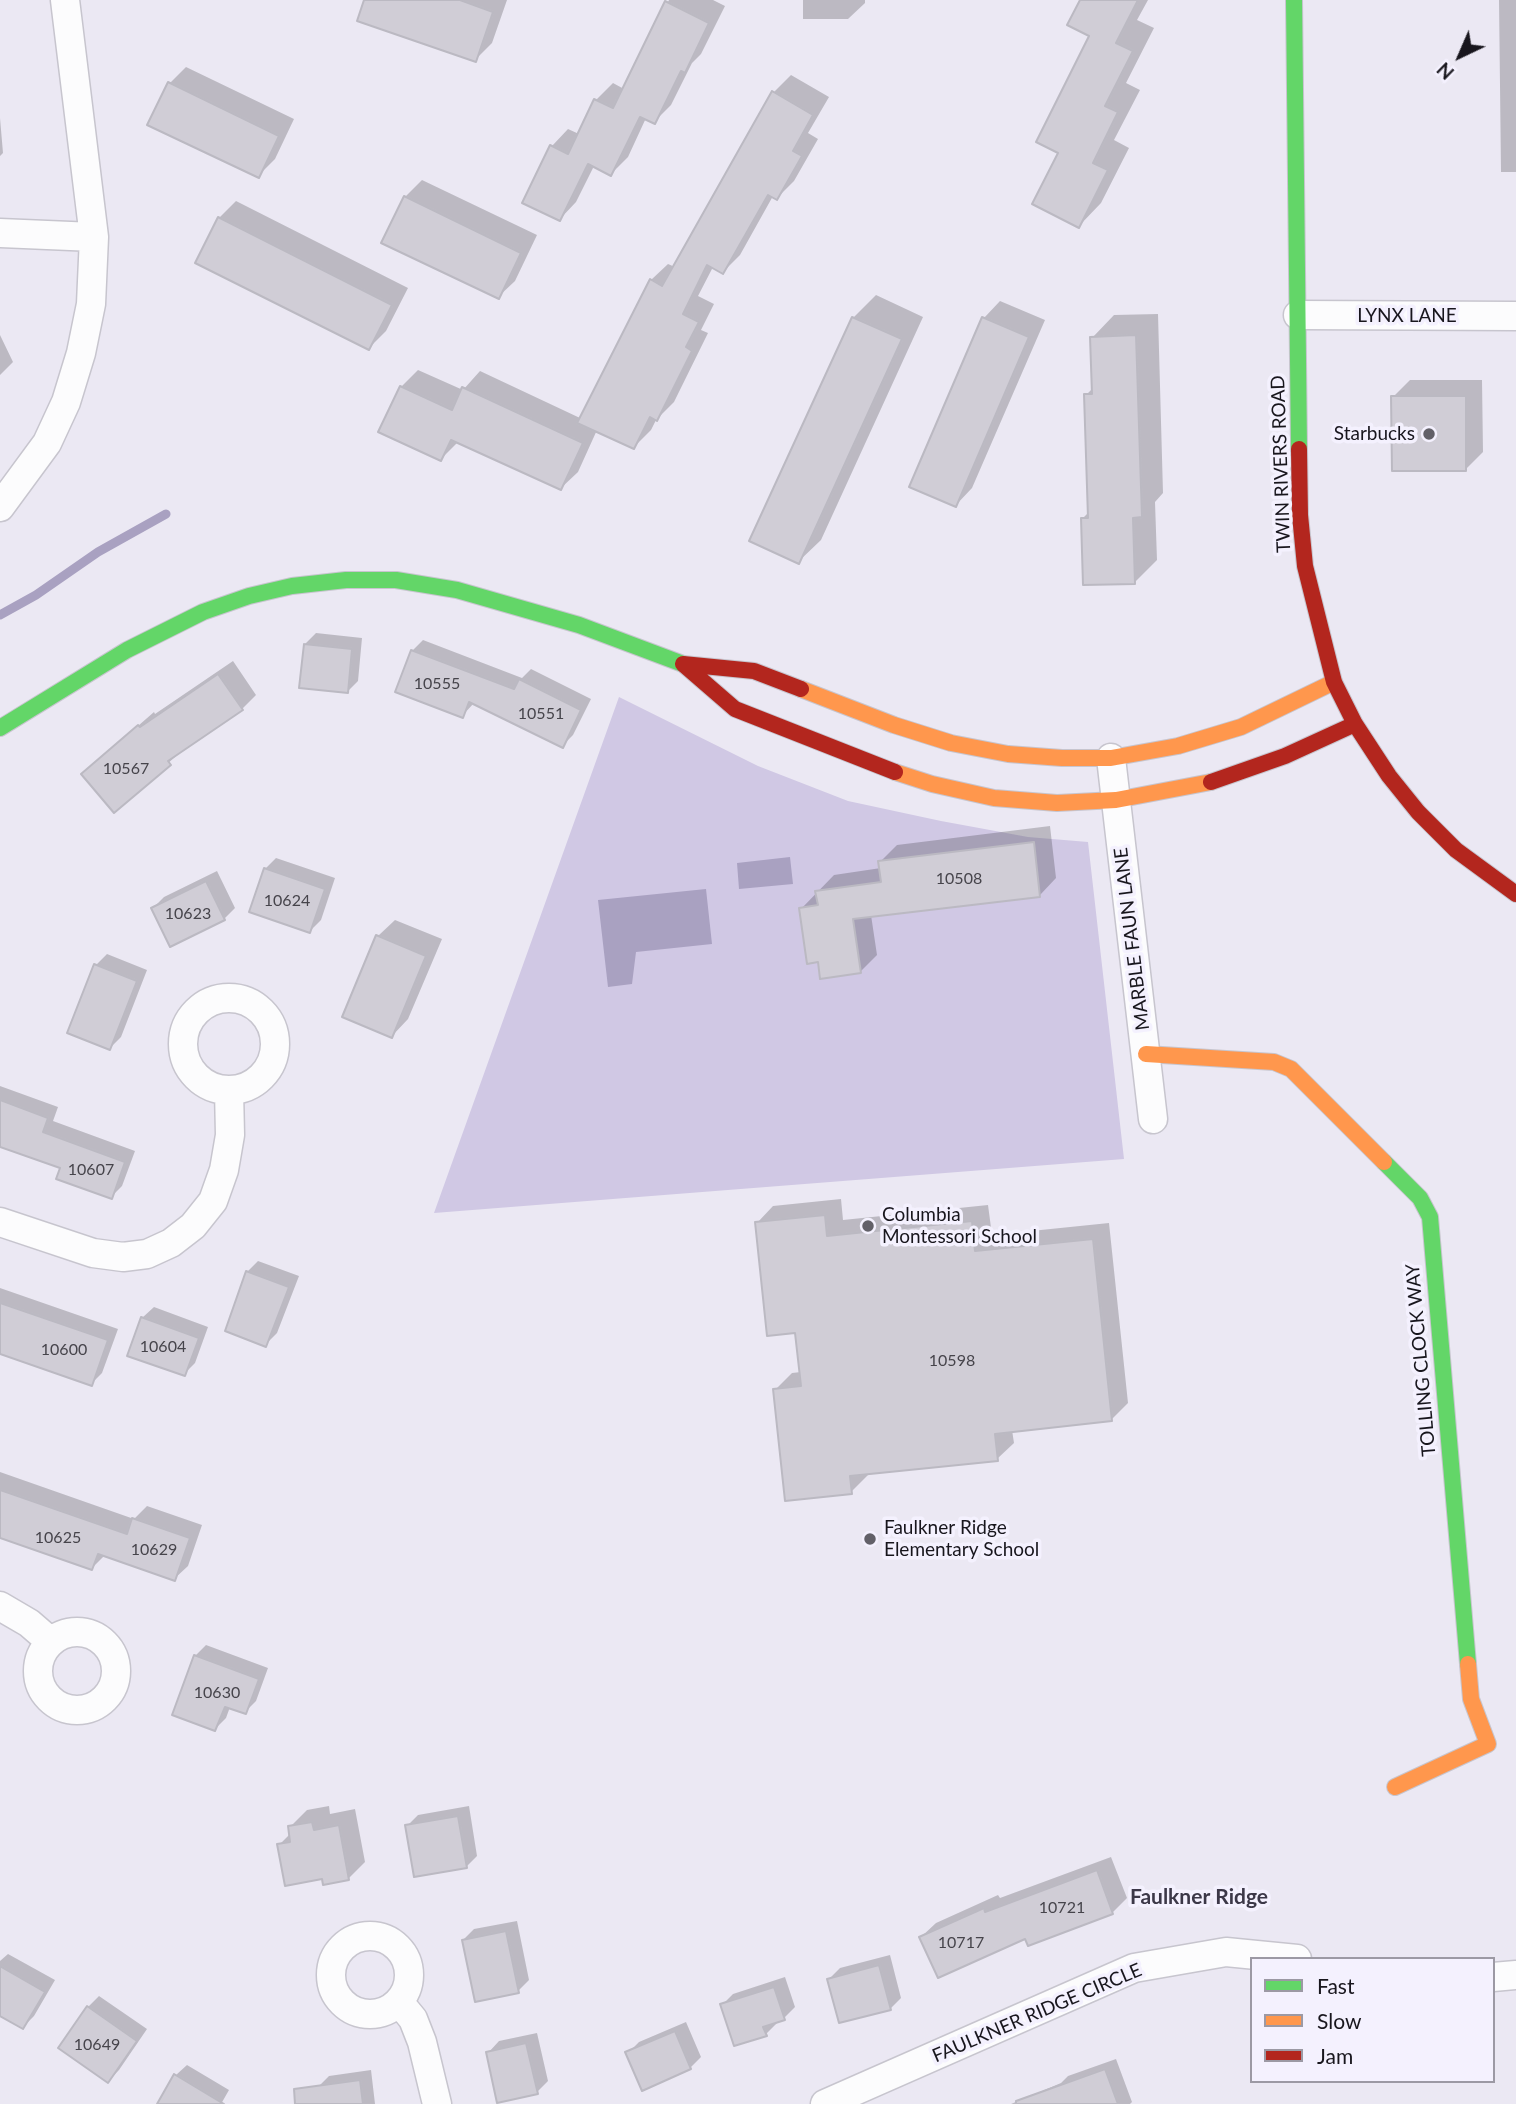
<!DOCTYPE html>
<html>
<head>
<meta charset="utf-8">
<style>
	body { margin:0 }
	#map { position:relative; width:1516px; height:2104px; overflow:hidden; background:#ebe8f3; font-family:Lato,sans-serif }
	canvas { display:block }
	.legend { position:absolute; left:1250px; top:1957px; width:245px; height:126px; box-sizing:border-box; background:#f4f1fe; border:2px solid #9c99a4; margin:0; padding:9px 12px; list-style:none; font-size:21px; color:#18161d }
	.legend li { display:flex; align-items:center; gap:14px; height:35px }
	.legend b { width:35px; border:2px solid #9c99a4 }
	.north { position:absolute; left:1425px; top:21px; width:70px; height:70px; -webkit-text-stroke:5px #f4f1fe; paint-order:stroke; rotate:224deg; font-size:19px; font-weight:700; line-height:28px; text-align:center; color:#18161d }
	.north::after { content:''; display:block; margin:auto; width:24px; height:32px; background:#18161d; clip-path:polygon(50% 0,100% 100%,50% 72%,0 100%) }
</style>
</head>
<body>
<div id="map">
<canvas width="1516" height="2104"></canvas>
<ul class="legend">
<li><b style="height:9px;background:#63d668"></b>Fast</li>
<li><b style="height:9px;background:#ff974d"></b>Slow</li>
<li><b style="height:9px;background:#b3261e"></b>Jam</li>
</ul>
<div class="north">N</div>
</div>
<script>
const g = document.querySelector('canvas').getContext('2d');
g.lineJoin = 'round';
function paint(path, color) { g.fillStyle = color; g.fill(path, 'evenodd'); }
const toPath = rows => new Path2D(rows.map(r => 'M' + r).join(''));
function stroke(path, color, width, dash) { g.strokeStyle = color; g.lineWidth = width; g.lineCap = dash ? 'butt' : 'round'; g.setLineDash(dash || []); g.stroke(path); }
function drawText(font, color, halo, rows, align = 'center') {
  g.font = font + ' Lato,sans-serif'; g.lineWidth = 7; g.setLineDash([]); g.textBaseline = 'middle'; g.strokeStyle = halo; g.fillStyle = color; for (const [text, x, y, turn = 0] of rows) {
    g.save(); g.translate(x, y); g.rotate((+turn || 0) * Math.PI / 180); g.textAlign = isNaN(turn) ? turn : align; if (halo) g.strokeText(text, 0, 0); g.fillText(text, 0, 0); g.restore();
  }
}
paint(toPath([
	[619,697,758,766,848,801,941,821,1028,837,1088,842,1124,1159,434,1213]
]), '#d0c8e4');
paint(toPath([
	[790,857,793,884,739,889,737,863],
	[706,889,712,944,636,952,632,984,608,987,598,900]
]), '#a9a1c1');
paint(toPath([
	[366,0,507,0,492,43,475,60],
	[669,0,713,0,725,6,701,54,692,63,671,105,654,122,646,118,628,157,611,174,594,166,576,202,560,219,552,146,568,129,579,134,596,100,613,83,624,89],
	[803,0,865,0,865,3,848,19,803,19],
	[1082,0,1148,0,1137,20,1154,28,1126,83,1140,90,1114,140,1129,148,1101,203,1079,226,1060,152,1092,36],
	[1499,0,1516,0,1516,172,1501,172],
	[186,67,294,119,275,159,258,176,169,84],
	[791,75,829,97,808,133,818,139,794,181,777,198,773,196,740,255,723,272,713,267,698,296,714,304,701,330,708,333,674,402,656,420,651,430,634,447,597,430,578,472,561,488,459,441,441,459,401,387,418,370,463,390,480,371,580,418,651,280,668,264,675,267,774,92],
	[0,118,3,153,0,156],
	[422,180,537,235,515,281,498,297,405,197],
	[236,201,408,288,386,331,369,348,219,218],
	[876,295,923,317,821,540,798,562,853,318],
	[1000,301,1045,320,972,488,956,505,911,486,984,318],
	[1158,314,1163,493,1155,502,1157,560,1135,582,1082,519,1090,511,1086,395,1093,388,1092,338,1114,315],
	[0,335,13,362,0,375],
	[1410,380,1482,380,1483,452,1466,469,1393,397],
	[316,633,362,638,358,681,347,692,305,644],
	[423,640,522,678,531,669,591,699,573,735,562,746,474,703,462,716,412,651],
	[233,661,256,695,242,709,184,749,114,811,83,774,154,712,155,714],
	[1050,826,1056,878,1040,895,871,915,877,955,860,972,819,960,801,909,834,875,881,868,880,862,897,845],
	[276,858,335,878,321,920,310,931,265,869],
	[217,871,235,908,224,919,153,908,164,897],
	[395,920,442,939,408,1019,392,1036,378,936],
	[107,954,147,970,121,1037,110,1048,96,965],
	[0,1086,58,1107,53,1121,135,1151,122,1186,111,1197,62,1167,0,1145],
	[841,1199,843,1220,988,1205,992,1235,1109,1223,1128,1403,1111,1420,1012,1430,1014,1443,997,1459,867,1473,868,1475,851,1492,775,1390,792,1373,801,1372,797,1332,757,1223,773,1206],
	[258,1261,299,1276,277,1333,266,1344,247,1272],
	[0,1288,118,1329,102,1373,91,1384,0,1351],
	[154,1307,208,1327,195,1363,184,1374,142,1318],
	[0,1472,134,1519,147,1506,202,1525,188,1566,174,1579,105,1555,92,1568,0,1532],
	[206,1645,268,1668,256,1701,245,1712,230,1707,226,1718,215,1729,195,1656],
	[329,1806,330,1814,355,1809,365,1862,348,1879,279,1845,291,1833,290,1827,307,1810],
	[469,1806,477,1856,466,1867,407,1826,418,1815],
	[1111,1857,1127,1898,1112,1913,1026,1937,921,1937,936,1923,998,1895,1000,1898],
	[517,1921,529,1980,518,1991,463,1940,474,1929],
	[8,1954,55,1980,34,2016,23,2027,0,2014,0,1961],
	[890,1955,901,1998,890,2009,829,1979,840,1968],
	[785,1977,795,2007,784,2018,776,2021,777,2023,766,2034,722,2005,733,1994],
	[99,1996,147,2029,119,2070,108,2081,88,2007],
	[686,2022,701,2057,690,2068,628,2053,639,2042],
	[537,2033,548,2081,537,2092,488,2053,499,2041],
	[1116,2059,1132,2102,1130,2104,1011,2104,1061,2083,1068,2076],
	[187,2065,229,2090,221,2104,159,2104,176,2075],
	[371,2070,375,2104,320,2104,318,2087,329,2076]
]), '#0003');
stroke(toPath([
	[0,615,36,595,98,552,166,514]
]), '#a9a1c1', 9);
const building = toPath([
	[364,0,460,0,493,12,476,62,357,21,364,0],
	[1080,0,1138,0,1116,43,1133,51,1105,106,1118,112,1093,163,1108,170,1079,228,1032,204,1058,153,1036,142,1089,36,1067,25,1080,0],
	[665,1,709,23,685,73,681,71,655,124,640,117,611,176,588,164,560,221,522,203,550,145,568,154,594,99,613,108,665,1],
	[168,82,279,136,259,178,147,125,168,82],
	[772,91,813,115,793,151,802,156,777,200,768,195,723,274,707,265,683,314,699,322,686,347,692,351,657,421,650,417,634,449,577,423,650,279,662,286,772,91],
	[404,196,521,253,499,299,381,243,404,196],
	[218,217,392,305,369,350,195,263,218,217],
	[852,317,902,339,799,564,749,541,852,317],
	[982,317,1029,337,956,507,909,487,982,317],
	[1136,335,1142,517,1133,518,1135,584,1083,585,1081,518,1088,518,1084,394,1092,394,1090,337,1136,335],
	[400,386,452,410,462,387,583,443,561,490,451,440,441,461,378,432,400,386],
	[1391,396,1466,396,1466,471,1392,471,1391,396],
	[304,644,352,649,348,693,299,688,304,644],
	[411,650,514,689,519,679,581,710,563,748,469,702,463,718,395,692,411,650],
	[218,674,243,710,168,761,171,765,114,813,81,774,138,725,140,727,218,674],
	[1034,842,1040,897,853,919,861,973,820,979,818,962,807,964,799,908,818,905,815,891,881,882,878,861,1034,842],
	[264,868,325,889,310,933,249,912,264,868],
	[206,881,225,920,170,947,151,908,206,881],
	[376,935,426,956,392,1038,342,1017,376,935],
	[94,964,137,981,110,1050,67,1033,94,964],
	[0,1100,48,1118,43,1132,125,1162,112,1199,56,1179,60,1168,0,1147,0,1100],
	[825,1215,827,1236,972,1221,975,1251,1093,1239,1112,1421,995,1434,998,1461,850,1476,852,1494,785,1501,773,1389,801,1386,795,1333,767,1336,755,1222,825,1215],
	[246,1271,289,1287,266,1347,225,1331,246,1271],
	[0,1303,108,1340,92,1386,0,1354,0,1303],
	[141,1317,199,1338,185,1376,127,1356,141,1317],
	[0,1490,127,1534,132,1518,190,1538,175,1581,98,1554,92,1570,0,1538,0,1490],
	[194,1655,259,1679,246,1714,225,1707,215,1731,172,1715,194,1655],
	[458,1816,467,1868,414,1877,405,1825,458,1816],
	[312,1822,314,1830,339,1825,349,1880,323,1885,322,1879,285,1886,277,1844,290,1842,288,1826,312,1822],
	[1097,1870,1113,1914,1028,1946,1025,1939,938,1978,919,1937,984,1908,985,1912,1097,1870],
	[506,1931,519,1993,475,2002,462,1940,506,1931],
	[879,1965,891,2010,839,2023,827,1979,879,1965],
	[0,1966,45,1992,23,2029,0,2016,0,1966],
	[774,1987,785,2020,763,2027,767,2036,734,2046,720,2004,774,1987],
	[87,2006,137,2041,108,2083,58,2048,87,2006],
	[675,2031,691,2069,642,2091,625,2052,675,2031],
	[526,2043,538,2094,497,2103,486,2052,526,2043],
	[1105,2069,1118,2104,1016,2104,1016,2101,1105,2069],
	[174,2074,224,2104,157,2104,174,2074],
	[360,2080,363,2104,295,2104,294,2089,360,2080]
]);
paint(building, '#d0cdd6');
stroke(building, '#bbb9c2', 2);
const street = toPath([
	[0,233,94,237],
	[1298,315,1516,316],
	[0,507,47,443,66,402,81,353,91,304,94,237,65,0],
	[1111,758,1153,1119],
	'183 1044a46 46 0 1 1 92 0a46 46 0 1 1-92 0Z',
	[0,1222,93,1253,123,1257,147,1254,171,1243,193,1226,213,1201,224,1170,230,1135,229,1090],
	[0,1606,29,1623,51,1642],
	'38 1671a39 39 0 1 1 78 0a39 39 0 1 1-78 0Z',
	'331 1975a39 39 0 1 1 78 0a39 39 0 1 1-78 0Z',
	[1493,1977,1516,1975],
	[399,2002,413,2019,422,2042,437,2104],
	[825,2104,1134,1968,1226,1952,1297,1959]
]);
const fast = toPath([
	[1294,0,1299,449],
	[0,728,127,650,203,612,249,596,292,586,346,580,396,580,457,590,579,625,683,664],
	[1384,1162,1420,1198,1430,1217,1468,1664]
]);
const slow = toPath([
	[801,689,894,725,951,743,1008,754,1062,758,1111,758,1178,746,1241,727,1334,682],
	[895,772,932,784,994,798,1057,803,1116,800,1211,782],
	[1146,1054,1274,1062,1291,1069,1384,1162],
	[1395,1787,1488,1744,1471,1699,1468,1664]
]);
const jam = toPath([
	[1299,449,1300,515,1305,566,1334,682,1355,724,1389,776,1418,812,1456,850,1516,894],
	[801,689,754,671,683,664,735,709,895,772],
	[1211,782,1285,756,1355,724]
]);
stroke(street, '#c7c5ce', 31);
stroke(fast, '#c7c5ce', 18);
stroke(slow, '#c7c5ce', 18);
stroke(jam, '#c7c5ce', 18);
stroke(street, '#fcfcfd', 28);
stroke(fast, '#63d668', 16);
stroke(slow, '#ff974d', 16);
stroke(jam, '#b3261e', 16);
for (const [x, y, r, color] of [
	[1429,434,7,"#626068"],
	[868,1226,7,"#626068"],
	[870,1539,7,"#626068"]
]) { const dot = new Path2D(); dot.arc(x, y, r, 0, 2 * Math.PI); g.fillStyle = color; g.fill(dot); stroke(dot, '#f4f1fe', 2.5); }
drawText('16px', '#46444b', null, [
	["10555",437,684],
	["10551",541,714],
	["10567",126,769],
	["10508",959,879],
	["10624",287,901],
	["10623",188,914],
	["10607",91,1170],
	["10604",163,1347],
	["10600",64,1350],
	["10598",952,1361],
	["10625",58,1538],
	["10629",154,1550],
	["10630",217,1693],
	["10721",1062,1908],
	["10717",961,1943],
	["10649",97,2045]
]);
drawText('19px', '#18161d', '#f4f1fe', [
	["LYNX LANE",1407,316],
	["TWIN RIVERS ROAD",1281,464,-92],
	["MARBLE FAUN LANE",1132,939,-97],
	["TOLLING CLOCK WAY",1421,1360,-95],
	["FAULKNER RIDGE CIRCLE",1037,2013,-23]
]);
drawText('19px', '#18161d', '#f4f1fe', [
	["Starbucks",1415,434,"right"],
	["Columbia",882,1215],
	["Montessori School",882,1237],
	["Faulkner Ridge",884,1528],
	["Elementary School",884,1550]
], 'left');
drawText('bold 21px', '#3c3848', '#f4f1fe', [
	["Faulkner Ridge",1199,1897]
]);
</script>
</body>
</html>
